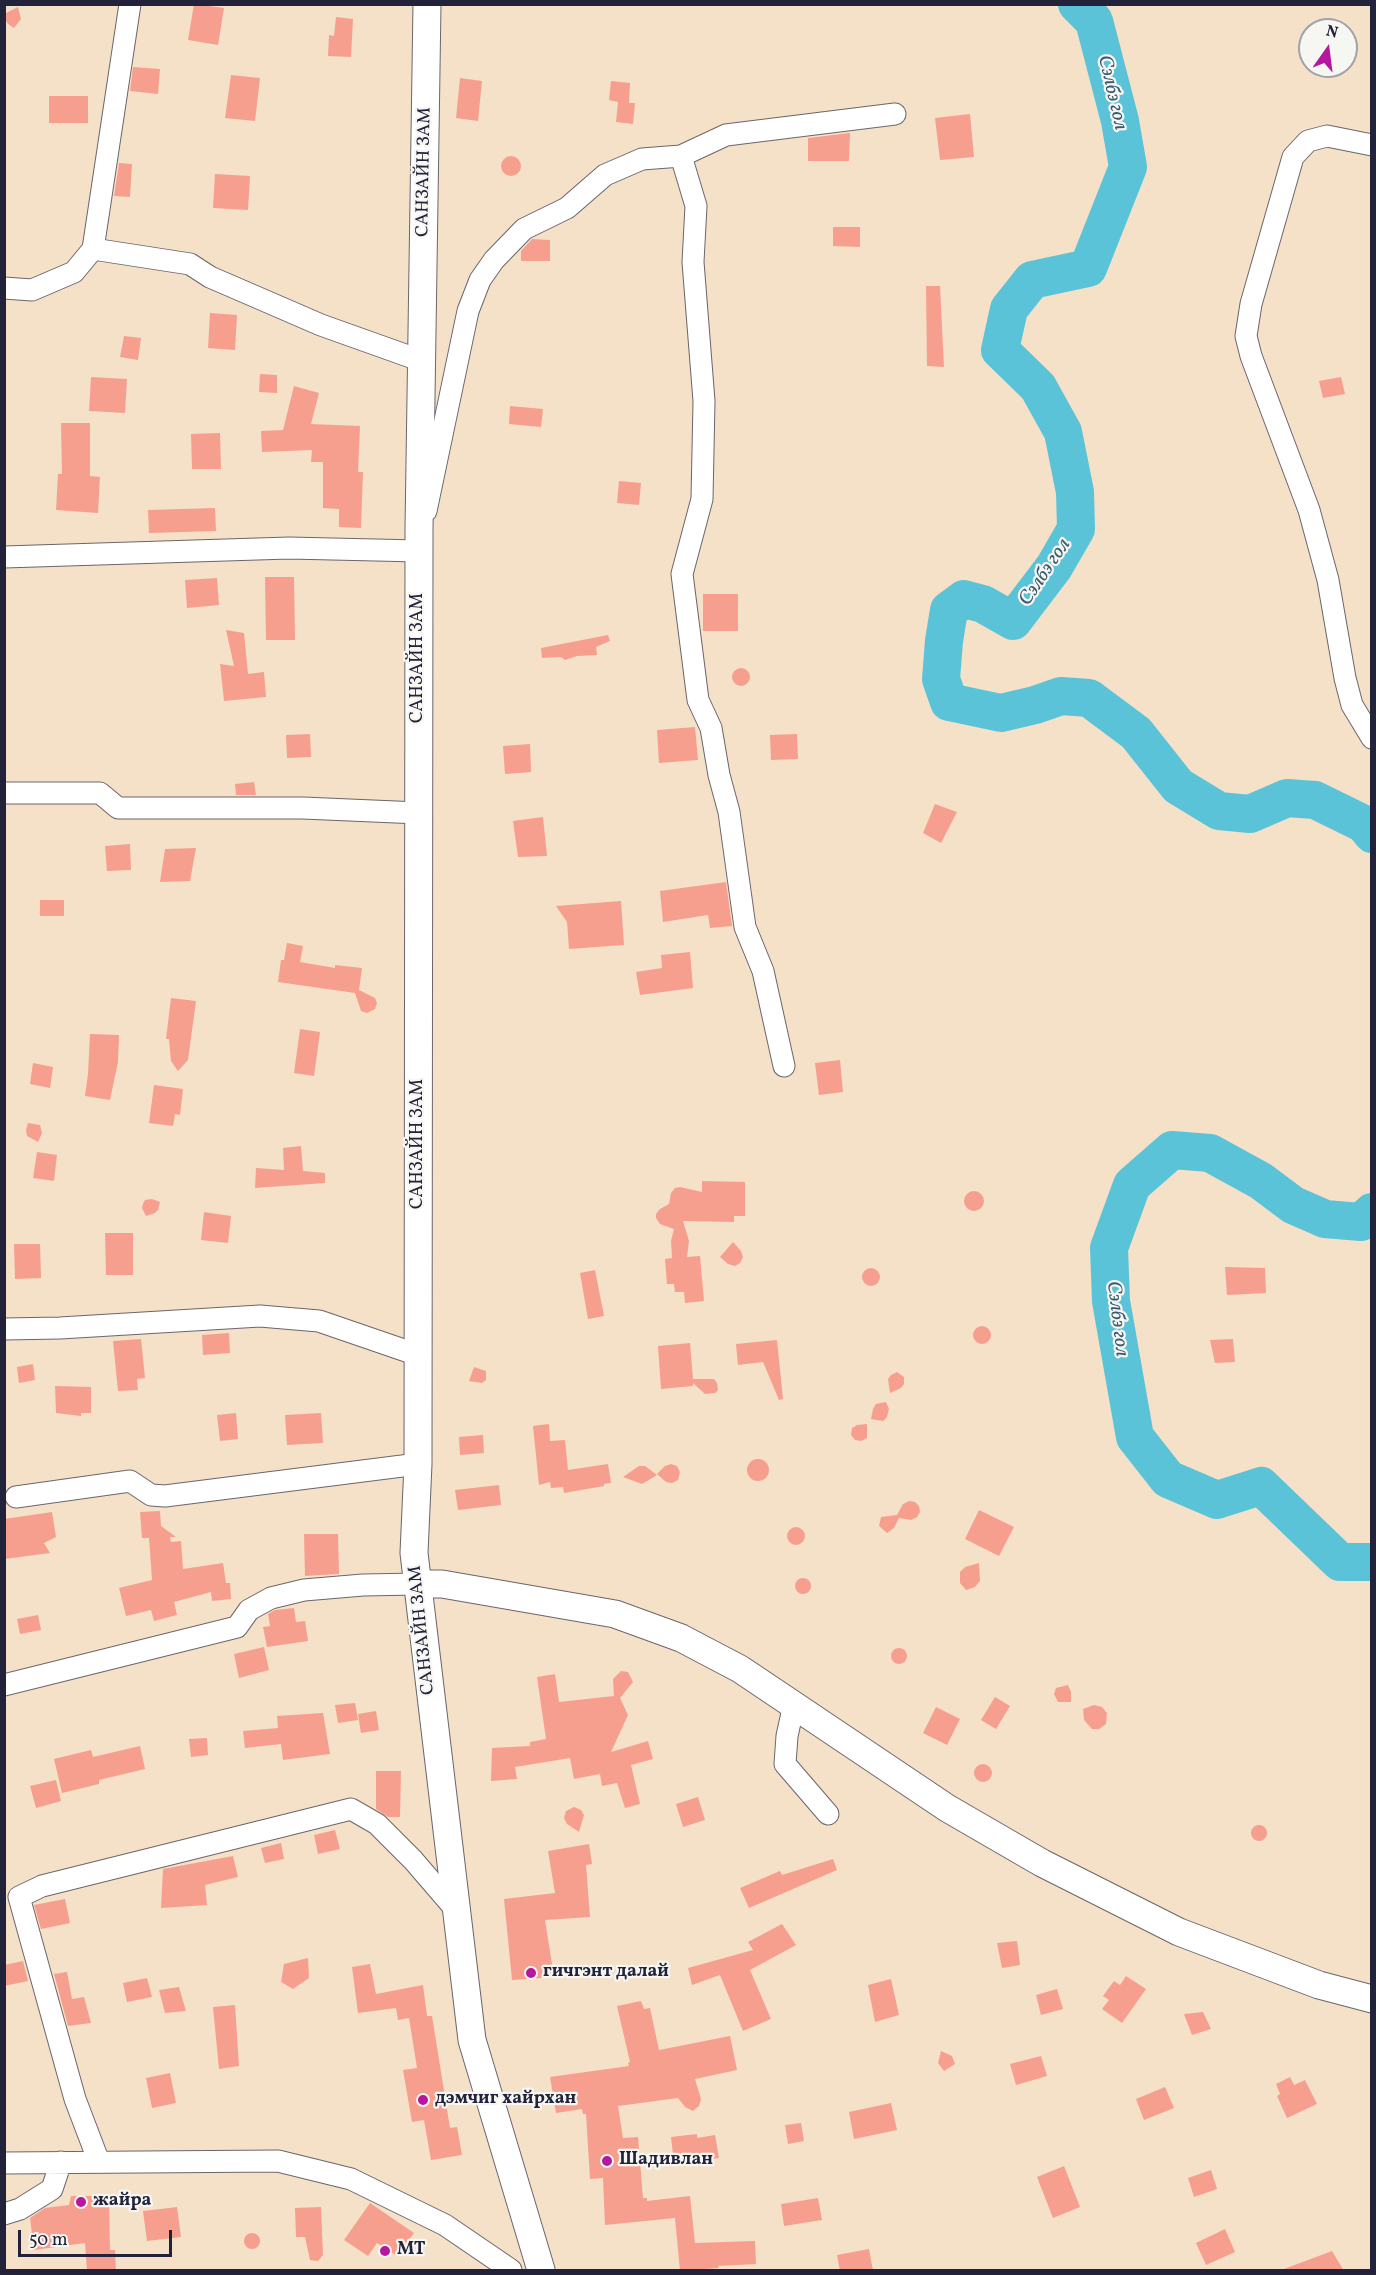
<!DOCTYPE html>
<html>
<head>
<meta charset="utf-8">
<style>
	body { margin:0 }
	#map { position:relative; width:1376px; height:2275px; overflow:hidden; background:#f4e1c8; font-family:Vollkorn,serif }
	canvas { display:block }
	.frame { position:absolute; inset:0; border:6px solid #22223b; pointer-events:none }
	.north { position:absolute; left:1298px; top:18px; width:60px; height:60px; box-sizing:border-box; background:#f6f6f2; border:2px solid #a1a1a9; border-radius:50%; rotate:14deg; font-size:16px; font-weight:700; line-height:24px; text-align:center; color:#22223b }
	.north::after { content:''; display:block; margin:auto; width:21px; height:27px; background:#b5179e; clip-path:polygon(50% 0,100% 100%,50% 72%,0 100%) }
	.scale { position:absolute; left:18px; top:2230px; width:154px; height:27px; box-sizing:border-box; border:3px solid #22223b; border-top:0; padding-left:8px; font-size:18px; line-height:21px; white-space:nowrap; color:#22223b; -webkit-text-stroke:4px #f6f6f2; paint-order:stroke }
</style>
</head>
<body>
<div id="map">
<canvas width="1376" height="2275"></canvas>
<div class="frame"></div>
<div class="north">N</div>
<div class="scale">50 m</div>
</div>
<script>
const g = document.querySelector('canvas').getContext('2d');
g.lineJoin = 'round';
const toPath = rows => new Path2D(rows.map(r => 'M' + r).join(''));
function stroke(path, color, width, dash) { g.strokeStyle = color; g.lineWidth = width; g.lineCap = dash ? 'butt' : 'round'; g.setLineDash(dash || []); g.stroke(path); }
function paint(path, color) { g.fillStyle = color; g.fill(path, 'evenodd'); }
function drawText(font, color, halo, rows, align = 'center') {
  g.font = font + ' Vollkorn,serif'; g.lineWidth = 4.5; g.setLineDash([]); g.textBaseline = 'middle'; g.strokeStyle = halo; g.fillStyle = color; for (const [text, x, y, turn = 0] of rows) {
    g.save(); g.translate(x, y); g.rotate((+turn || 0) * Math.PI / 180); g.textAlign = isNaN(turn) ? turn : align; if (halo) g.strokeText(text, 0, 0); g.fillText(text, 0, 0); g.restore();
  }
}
stroke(toPath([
	[1077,4,1094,21,1120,121,1128,167,1088,268,1032,280,1009,309,1000,350,1038,387,1063,432,1075,492,1076,529,1054,567,1013,621,983,604,964,599,949,610,944,641,941,679,949,702,1001,713,1035,705,1061,696,1089,698,1136,733,1178,786,1219,811,1250,814,1287,798,1315,800,1364,824,1372,834],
	[1372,1212,1361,1222,1325,1219,1293,1205,1261,1181,1210,1153,1172,1150,1132,1185,1109,1248,1111,1301,1135,1437,1168,1479,1217,1500,1261,1486,1340,1562,1372,1562]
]), '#5bc3d8', 38);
paint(toPath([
	[194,4,224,8,218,45,188,40],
	[18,7,21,19,14,28,8,24,4,18,6,13],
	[336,17,353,19,351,57,328,56,329,35,334,36],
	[133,67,160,69,158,94,130,91],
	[231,75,260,78,255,121,225,118],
	[460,78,482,81,478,121,456,118],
	[611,81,630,83,629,103,635,103,633,124,616,122,618,102,609,100],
	[49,96,88,96,88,123,49,123],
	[970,114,974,157,940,160,935,118],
	[850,133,849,161,808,161,808,138],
	'501 166a10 10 0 1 1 20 0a10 10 0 1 1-20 0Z',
	[119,163,132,164,130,197,114,196],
	[215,174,250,176,248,210,213,208],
	[833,227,860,227,860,247,833,246],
	[532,239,550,240,550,261,521,261,521,251],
	[926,286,940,286,944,367,927,366],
	[210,313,237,315,235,350,208,348],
	[124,336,141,338,138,360,120,357],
	[260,374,277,375,277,393,259,392],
	[91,377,127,379,125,413,89,411],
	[1341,377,1345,394,1323,398,1319,381],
	[294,386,319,393,311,424,360,426,358,472,363,472,361,528,339,527,339,509,323,508,323,462,311,462,312,450,262,452,261,431,283,430],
	[510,406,543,409,541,427,509,424],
	[61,423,90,423,90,476,100,477,98,513,56,510,58,474,62,474],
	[220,433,221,469,192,469,191,434],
	[619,481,641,483,639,505,617,503],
	[215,508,216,531,149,533,148,510],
	[265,577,294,577,295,640,266,640],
	[217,578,219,605,187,608,185,580],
	[703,594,738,594,738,631,703,631],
	[226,630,244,633,248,674,264,672,266,697,224,701,220,664,234,666],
	[608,635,610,641,596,647,597,655,577,656,565,660,561,657,542,658,541,648],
	'732 677a9 9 0 1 1 18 0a9 9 0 1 1-18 0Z',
	[695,727,698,760,659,763,657,730],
	[310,734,311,757,287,758,286,735],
	[797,734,798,759,771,760,770,735],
	[530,744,531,772,505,774,503,746],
	[254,782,256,795,236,795,235,784],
	[935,804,957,812,941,843,923,833],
	[543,817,547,856,518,857,513,821],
	[130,844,131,870,107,871,105,846],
	[196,848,190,881,160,882,165,849],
	[726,882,732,926,710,928,708,915,663,922,660,891],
	[40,900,64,900,64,916,40,916],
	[621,901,624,945,569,949,567,922,556,906],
	[287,943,303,946,300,962,335,968,335,965,362,968,359,990,375,998,377,1003,375,1009,367,1013,361,1011,355,993,278,982,281,960,284,960],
	[690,952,693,988,640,995,636,972,662,968,661,955],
	[171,998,196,1001,188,1060,178,1071,171,1061,169,1039,166,1039],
	[300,1029,320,1032,314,1076,294,1073],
	[90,1034,119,1035,118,1062,110,1100,85,1096,88,1074],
	[840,1060,843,1092,819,1095,815,1063],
	[33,1063,53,1067,50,1088,30,1084],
	[154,1085,183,1089,180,1115,175,1114,173,1126,149,1123],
	[28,1123,40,1125,42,1133,38,1142,27,1136,26,1130],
	[301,1146,303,1171,325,1173,325,1183,255,1188,256,1168,284,1170,283,1148],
	[37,1152,57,1155,54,1181,33,1178],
	[702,1181,745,1182,745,1216,734,1216,734,1222,683,1221,689,1241,687,1257,700,1256,704,1301,685,1303,684,1292,675,1292,674,1284,667,1284,665,1259,672,1258,671,1241,674,1229,660,1224,656,1218,656,1214,660,1209,669,1204,671,1193,675,1188,680,1187,702,1192],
	'964 1201a10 10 0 1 1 20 0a10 10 0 1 1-20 0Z',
	[152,1199,160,1202,158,1210,155,1213,146,1216,142,1208,143,1204,145,1200],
	[204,1212,231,1216,228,1243,201,1240],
	[105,1233,133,1233,133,1275,106,1275],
	[733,1242,741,1251,743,1257,740,1263,735,1266,728,1264,720,1257],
	[14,1244,40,1244,41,1278,15,1279],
	[1225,1267,1265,1268,1266,1293,1227,1295],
	'862 1277a9 9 0 1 1 18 0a9 9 0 1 1-18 0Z',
	[595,1270,604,1316,588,1319,580,1273],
	'973 1335a9 9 0 1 1 18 0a9 9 0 1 1-18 0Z',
	[229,1333,230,1353,203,1355,202,1335],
	[141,1339,145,1378,137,1379,138,1390,118,1391,113,1341],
	[1233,1339,1235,1362,1215,1363,1210,1340],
	[777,1340,783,1399,779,1400,763,1362,738,1365,736,1344],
	[690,1343,693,1379,714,1379,717,1383,718,1390,715,1393,705,1394,693,1383,693,1386,661,1389,658,1346],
	[33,1364,35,1380,19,1383,17,1367],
	[474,1367,486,1371,486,1380,482,1383,469,1381],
	[897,1372,904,1377,904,1384,901,1388,890,1393,888,1379,891,1375],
	[55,1386,91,1387,91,1413,81,1413,81,1416,56,1413],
	[886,1402,889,1409,887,1417,883,1421,871,1419,873,1409,876,1404],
	[236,1413,238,1439,220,1441,217,1415],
	[321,1413,323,1443,287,1445,285,1415],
	[549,1424,550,1441,565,1440,568,1470,608,1464,611,1483,604,1484,604,1486,564,1493,563,1487,551,1488,550,1482,539,1485,533,1426],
	[867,1424,867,1438,861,1441,855,1440,851,1435,852,1428,857,1425],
	[483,1435,484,1453,460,1455,459,1437],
	'747 1470a11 11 0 1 1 22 0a11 11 0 1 1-22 0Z',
	[671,1464,677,1466,680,1472,678,1480,672,1483,666,1482,657,1474,665,1466],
	[639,1466,645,1466,657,1475,642,1484,623,1477],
	[499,1485,501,1505,458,1510,455,1490],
	[909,1501,915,1502,919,1506,920,1512,917,1517,911,1520,899,1518,894,1528,887,1533,879,1526,881,1517,897,1515,903,1504],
	[979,1510,1014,1527,999,1556,965,1539],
	[160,1511,161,1526,176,1537,170,1537,171,1542,181,1541,183,1569,223,1563,226,1583,230,1583,231,1599,212,1601,211,1592,174,1602,177,1615,154,1621,151,1610,126,1616,119,1588,152,1580,149,1538,142,1538,140,1512],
	[52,1512,56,1537,44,1543,50,1553,4,1559,4,1519],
	'787 1536a9 9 0 1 1 18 0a9 9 0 1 1-18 0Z',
	[304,1534,338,1534,339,1574,305,1576],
	[979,1563,980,1581,975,1587,966,1590,960,1583,960,1572,965,1567],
	'795 1586a8 8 0 1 1 16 0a8 8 0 1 1-16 0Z',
	[294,1608,296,1622,305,1621,308,1641,267,1647,263,1627,270,1626,268,1614,275,1610],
	[38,1615,41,1630,20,1634,17,1619],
	[264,1647,269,1670,239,1678,234,1654],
	'891 1656a8 8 0 1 1 16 0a8 8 0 1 1-16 0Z',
	[621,1671,628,1672,633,1682,620,1698,628,1715,611,1752,648,1741,653,1759,631,1765,640,1804,625,1808,617,1783,602,1786,600,1774,574,1779,570,1758,515,1767,517,1779,491,1781,492,1748,530,1746,530,1742,546,1739,537,1677,555,1674,559,1702,614,1696,613,1679],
	[1068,1685,1071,1692,1071,1702,1058,1702,1054,1694,1056,1688],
	[995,1697,1010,1706,996,1729,981,1720],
	[355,1703,358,1720,338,1723,335,1705],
	[1094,1705,1102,1707,1107,1713,1106,1724,1099,1729,1092,1729,1084,1720,1083,1709],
	[936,1707,960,1719,947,1745,923,1733],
	[376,1711,379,1730,361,1733,358,1714],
	[323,1713,330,1754,283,1760,281,1744,245,1748,243,1731,278,1728,277,1716],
	[207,1738,208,1755,191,1757,189,1739],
	[140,1746,145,1769,99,1780,99,1784,62,1793,54,1759,91,1750,93,1757],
	'974 1773a9 9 0 1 1 18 0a9 9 0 1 1-18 0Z',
	[376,1771,401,1771,400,1817,388,1817,376,1809],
	[56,1780,61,1801,36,1808,30,1786],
	[698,1797,705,1820,683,1827,676,1804],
	[574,1807,581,1810,584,1815,579,1832,567,1824,564,1818,566,1811],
	'1251 1833a8 8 0 1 1 16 0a8 8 0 1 1-16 0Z',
	[335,1830,340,1849,318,1854,314,1835],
	[281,1843,284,1859,265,1863,261,1848],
	[589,1844,592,1864,586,1865,590,1917,545,1920,554,1977,512,1980,504,1899,555,1893,548,1851],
	[233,1856,238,1877,205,1885,207,1905,161,1908,163,1869],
	[833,1859,837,1870,749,1908,740,1888,780,1871,782,1875],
	[65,1899,70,1923,41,1929,34,1905],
	[782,1924,796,1945,750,1970,771,2019,743,2031,720,1975,692,1985,688,1968,753,1950,748,1942],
	[1017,1941,1020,1965,1002,1968,997,1943],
	[308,1958,309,1978,293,1989,281,1982,284,1964],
	[23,1961,28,1981,4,1986,4,1965],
	[370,1964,376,1994,423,1985,427,2016,432,2016,450,2128,457,2127,462,2155,431,2160,424,2120,412,2122,403,2070,417,2068,409,2018,398,2020,396,2008,358,2013,352,1967],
	[67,1972,72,1999,84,1997,91,2023,68,2026,54,1974],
	[1126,1976,1146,1989,1122,2023,1102,2009,1109,2000,1103,1996,1114,1981,1120,1985],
	[147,1978,152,1997,127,2002,123,1983],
	[891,1979,899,2015,875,2022,868,1985],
	[179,1987,186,2011,165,2013,159,1990],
	[1057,1989,1063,2009,1041,2015,1036,1995],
	[641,2001,644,2009,650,2008,659,2050,730,2036,737,2070,695,2079,701,2099,699,2106,693,2111,685,2107,678,2098,618,2106,623,2138,638,2137,643,2198,647,2198,647,2201,690,2196,695,2243,755,2241,756,2264,718,2266,719,2268,680,2271,675,2218,605,2225,603,2178,590,2179,586,2114,583,2114,582,2109,556,2113,550,2077,629,2066,628,2063,630,2062,617,2006],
	[235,2005,239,2066,219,2069,213,2007],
	[1203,2012,1211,2029,1192,2035,1184,2014],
	[941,2051,952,2056,955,2064,944,2071,938,2063],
	[1041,2056,1047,2076,1016,2085,1010,2064],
	[170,2073,176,2103,152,2108,146,2078],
	[1290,2077,1294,2085,1305,2080,1317,2104,1287,2118,1277,2096,1280,2094,1276,2084],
	[1165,2087,1174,2108,1144,2120,1136,2099],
	[891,2103,897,2130,854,2139,849,2112],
	[801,2123,804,2141,788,2144,785,2125],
	[697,2134,697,2138,715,2135,719,2158,674,2164,671,2137],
	[1064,2166,1080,2207,1053,2218,1037,2177],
	[1211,2170,1217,2189,1194,2197,1188,2178],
	[71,2196,109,2196,110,2250,115,2250,116,2271,87,2271,85,2243,34,2250,30,2218,45,2208,69,2205],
	[818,2198,822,2220,784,2226,781,2204],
	[370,2203,414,2233,397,2256,377,2243,368,2256,344,2240],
	[177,2207,181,2237,147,2241,143,2211],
	[321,2207,323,2255,318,2261,310,2260,305,2237,296,2237,295,2208],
	[1225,2229,1235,2252,1206,2265,1196,2243],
	'244 2241a8 8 0 1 1 16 0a8 8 0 1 1-16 0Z',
	[869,2249,873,2271,840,2271,837,2255],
	[1332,2251,1344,2271,1285,2271,1284,2269]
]), '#f79f8e');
const minor = toPath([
	[1372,145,1327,136,1308,141,1293,157,1251,304,1246,336,1251,356,1309,510,1328,580,1345,678,1352,705,1372,738],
	[681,156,696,206,693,262,704,401,702,499,682,574,698,700,711,728,719,775,729,812,745,927,763,971,784,1066],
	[93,249,190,264,210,277,321,325,422,361],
	[4,288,32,290,74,272,93,249,130,4],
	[426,511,468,311,480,280,494,260,524,229,567,208,605,175,642,159,681,156,726,135,895,114],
	[4,557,289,548,419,551],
	[4,793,100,793,118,808,303,808,419,813],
	[4,1329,60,1328,260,1316,319,1321,418,1355],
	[16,1497,130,1481,151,1495,165,1496,418,1464],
	[4,1685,237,1627,249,1610,271,1598,304,1590,363,1585,418,1584],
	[794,1704,787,1736,785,1764,828,1814],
	[99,2162,75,2099,19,1897,42,1886,351,1809,377,1824,413,1860,456,1910],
	[4,2163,278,2161,351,2179,445,2225,511,2270],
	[4,2214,20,2209,52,2189,61,2162]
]);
const major = toPath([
	[427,4,419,528,418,1464,414,1553,472,2040,541,2270],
	[418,1584,442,1584,615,1614,681,1638,740,1669,947,1808,1042,1863,1179,1932,1319,1985,1372,1999]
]);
stroke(minor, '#6c656c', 23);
stroke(major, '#6c656c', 29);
stroke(minor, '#fff', 21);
stroke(major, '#fff', 27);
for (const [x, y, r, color] of [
	[531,1973,6,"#b5179e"],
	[423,2100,6,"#b5179e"],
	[607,2161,6,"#b5179e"],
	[81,2202,6,"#b5179e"],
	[385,2251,6,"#b5179e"]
]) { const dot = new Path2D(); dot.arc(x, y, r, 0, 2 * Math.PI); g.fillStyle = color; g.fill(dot); stroke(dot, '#f6f6f2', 2); }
drawText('18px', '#22223b', '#f6f6f2', [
	["САНЗАЙН ЗАМ",425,172,-89],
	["САНЗАЙН ЗАМ",419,658,-90],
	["САНЗАЙН ЗАМ",419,1144,-90],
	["САНЗАЙН ЗАМ",423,1630,-96]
]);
drawText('bold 18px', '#22223b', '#f6f6f2', [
	["гичгэнт далай",543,1973],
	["дэмчиг хайрхан",435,2100],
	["Шадивлан",619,2161],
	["жайра",93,2202],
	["MT",397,2251]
], 'left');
drawText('italic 20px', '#365a72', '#f6f6f2', [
	["Сэлбэ гол",1111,93,77],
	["Сэлбэ гол",1046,573,-56],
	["Сэлбэ гол",1116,1319,83]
]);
</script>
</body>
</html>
